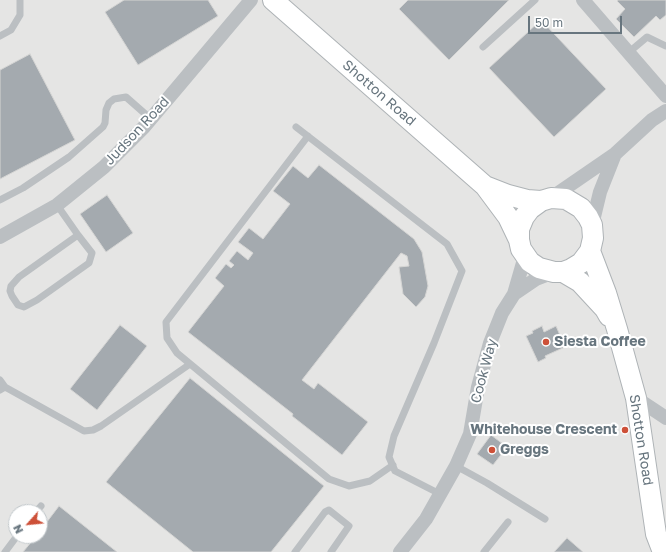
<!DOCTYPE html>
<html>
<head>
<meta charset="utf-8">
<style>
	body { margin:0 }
	#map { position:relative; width:666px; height:552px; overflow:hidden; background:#f4f4f1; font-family:"Golos Text",sans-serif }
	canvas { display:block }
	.north { position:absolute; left:8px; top:504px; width:40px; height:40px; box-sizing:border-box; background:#fff; border:1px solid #c2c8cb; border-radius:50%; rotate:243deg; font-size:11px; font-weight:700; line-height:16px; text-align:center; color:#67757e }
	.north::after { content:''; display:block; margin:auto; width:14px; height:18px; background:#cd5038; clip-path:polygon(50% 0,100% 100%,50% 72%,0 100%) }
	.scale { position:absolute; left:528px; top:16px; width:94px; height:18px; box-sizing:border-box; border:2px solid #67757e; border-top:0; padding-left:5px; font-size:12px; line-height:14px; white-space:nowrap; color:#67757e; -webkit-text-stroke:3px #fff; paint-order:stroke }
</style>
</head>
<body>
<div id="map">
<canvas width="666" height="552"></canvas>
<div class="north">N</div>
<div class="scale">50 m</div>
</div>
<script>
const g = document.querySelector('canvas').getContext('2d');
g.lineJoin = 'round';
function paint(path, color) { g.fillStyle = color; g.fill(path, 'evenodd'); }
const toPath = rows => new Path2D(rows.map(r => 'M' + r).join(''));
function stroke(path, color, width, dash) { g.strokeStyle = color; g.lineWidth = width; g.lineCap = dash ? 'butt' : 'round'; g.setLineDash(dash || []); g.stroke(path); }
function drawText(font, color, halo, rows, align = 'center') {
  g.font = font + ' "Golos Text",sans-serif'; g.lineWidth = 4; g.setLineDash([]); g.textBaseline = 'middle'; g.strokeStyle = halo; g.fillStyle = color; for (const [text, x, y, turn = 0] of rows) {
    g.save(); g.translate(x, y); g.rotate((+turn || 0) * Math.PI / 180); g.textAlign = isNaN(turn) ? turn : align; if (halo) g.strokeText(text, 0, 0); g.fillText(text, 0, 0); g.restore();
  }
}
paint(toPath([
	[0,0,666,0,666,552,0,552],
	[16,512,40,512,40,536,16,536]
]), '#e5e5e4');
const building = toPath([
	[124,0,208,0,218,16,138,65,105,12,124,0],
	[408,0,509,0,449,60,399,9,408,0],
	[618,0,666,0,666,15,660,20,656,16,634,37,616,19,625,9,617,1,618,0],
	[541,20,606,89,554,137,489,68,541,20],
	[30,54,75,140,0,179,0,70,30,54],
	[319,165,414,239,422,252,428,286,425,297,416,307,403,294,399,267,409,266,407,256,401,253,302,380,314,389,318,383,368,422,342,455,292,416,293,414,188,332,224,286,215,278,226,264,231,268,234,265,229,261,237,251,248,260,253,253,238,242,249,228,263,239,290,204,273,191,293,166,308,178,319,165],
	[107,195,133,233,106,252,80,214,107,195],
	[120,325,147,346,97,410,70,389,120,325],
	[542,326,544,332,556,326,565,347,545,356,546,358,538,362,526,336,533,333,532,331,542,326],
	[190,378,324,486,271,552,193,552,106,482,190,378],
	[491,435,507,447,493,465,477,454,491,435],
	[59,506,117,552,23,552,36,536,40,536,40,531,59,506],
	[567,538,583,552,554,552,567,538]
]);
paint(building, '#a4aaaf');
stroke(building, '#d5d5d4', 1);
const secondary = toPath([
	[273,0,485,186,508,217,519,240],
	[485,186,508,195,527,200,541,201,551,198,566,199,581,208,588,217,592,225,593,238,590,251,581,263,571,269,563,272,554,272,539,268,530,262,521,249,519,240,519,229,524,217,530,209,541,201],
	[590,251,606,293,617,329,636,398,656,534,663,552],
	[563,272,580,282,605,309,609,316]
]);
stroke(secondary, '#aeb3b6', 22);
stroke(toPath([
	[0,36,11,30,20,15,20,0],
	[483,47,535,0],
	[628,53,647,37,666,46],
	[296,127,447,244,462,271,434,343,394,436,389,457,395,471,440,494],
	[308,136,166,322,167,338,177,353,329,479,349,486,370,481,393,465],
	[0,200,23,188,69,157,103,127,105,123,106,110,109,103,114,99,126,97,151,119],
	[57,205,78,235,19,277,11,286,10,291,12,296,18,305,24,307,37,300,89,263,92,253,78,235],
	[0,380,5,387,0,390],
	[5,387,84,431,93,430,101,426,190,364],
	[456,466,487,483,545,519],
	[36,512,41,506],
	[5,552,17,536],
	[295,552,325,512,329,510,349,526,331,552],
	[484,552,508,522]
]), '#bbbfc2', 7);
stroke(toPath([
	[583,0,666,96],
	[551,198,615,154,652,120,666,111],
	[592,225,600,192,615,154],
	[0,237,57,205,104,167,144,127,251,0],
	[514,294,536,279,554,272],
	[636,398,666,418],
	[400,552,426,519,456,466,470,434,478,387,490,343,502,313,514,294,525,256]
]), '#bbbfc2', 14);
stroke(secondary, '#fff', 20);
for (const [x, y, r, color] of [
	[546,342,4,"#cd5038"],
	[625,430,4,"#cd5038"],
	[492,450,4,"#cd5038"]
]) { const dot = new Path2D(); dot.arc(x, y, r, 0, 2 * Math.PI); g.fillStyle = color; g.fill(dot); stroke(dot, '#fff', 1.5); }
drawText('14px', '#67757e', '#fff', [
	["Shotton Road",379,93,41],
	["Judson Road",137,131,-47],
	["Cook Way",484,371,-75],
	["Shotton Road",641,440,81]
]);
drawText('bold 14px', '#67757e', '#fff', [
	["Siesta Coffee",554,342],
	["Whitehouse Crescent",617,430,"right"],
	["Greggs",500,450]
], 'left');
</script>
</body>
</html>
